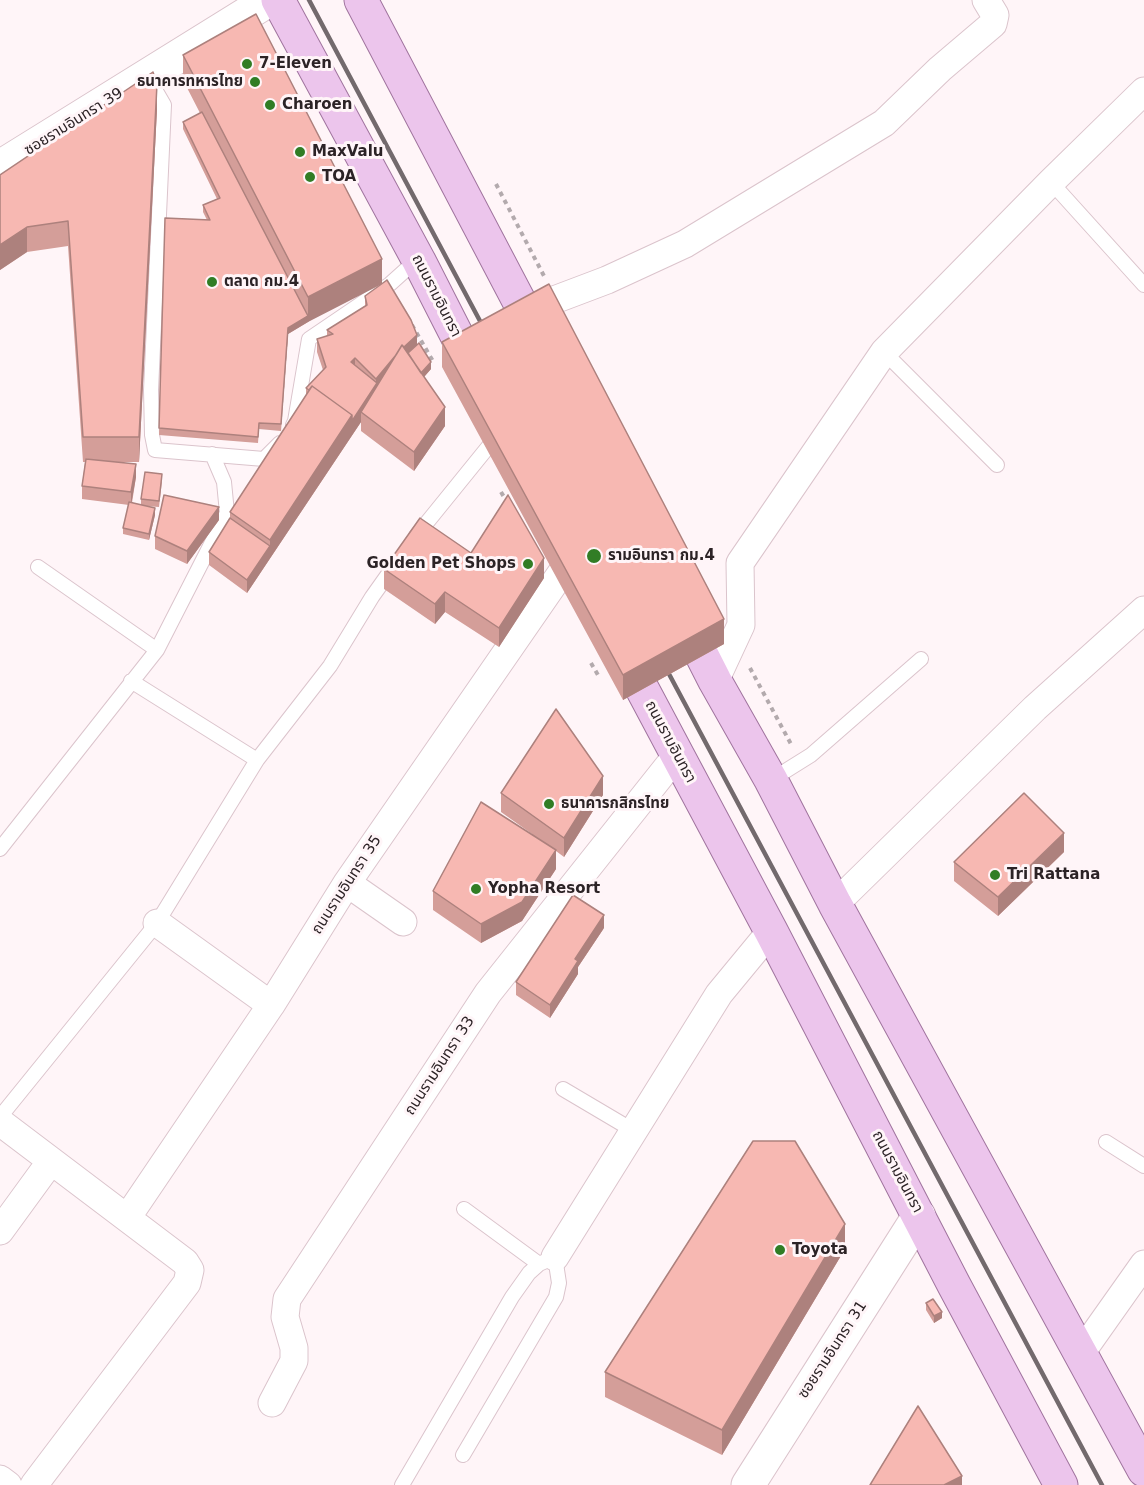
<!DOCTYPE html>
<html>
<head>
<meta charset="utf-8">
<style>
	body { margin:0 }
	canvas { display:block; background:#fff5f8 }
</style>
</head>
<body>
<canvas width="1144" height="1485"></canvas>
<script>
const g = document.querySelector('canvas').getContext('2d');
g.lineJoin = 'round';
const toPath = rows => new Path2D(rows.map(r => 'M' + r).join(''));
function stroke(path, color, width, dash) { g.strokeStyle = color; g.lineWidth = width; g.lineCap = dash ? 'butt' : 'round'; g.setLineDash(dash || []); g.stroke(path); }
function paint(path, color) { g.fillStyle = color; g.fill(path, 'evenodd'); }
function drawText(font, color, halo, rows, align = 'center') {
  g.font = font + ' "DejaVu Sans","Noto Sans Thai",sans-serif'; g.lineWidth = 6; g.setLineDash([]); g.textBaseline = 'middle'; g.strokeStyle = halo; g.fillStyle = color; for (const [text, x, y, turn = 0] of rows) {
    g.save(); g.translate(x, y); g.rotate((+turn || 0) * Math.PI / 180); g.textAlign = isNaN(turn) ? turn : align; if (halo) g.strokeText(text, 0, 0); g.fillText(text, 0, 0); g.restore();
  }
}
const service = toPath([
	[144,86,153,86,164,105,151,390,152,435,155,450,264,459,280,443],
	[1051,182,1144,285],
	[884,352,997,465],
	[293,425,295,421,309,339,390,284,410,266,419,261],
	[416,536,497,436],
	[38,567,157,650],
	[131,681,257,760],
	[771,780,811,755,921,659],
	[0,849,157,650,227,513,224,482,212,454],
	[563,1089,634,1131],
	[0,1117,157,923,257,760,330,666,372,597,394,566],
	[1106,1142,1144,1166],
	[464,1209,539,1264],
	[402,1485,512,1297,529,1273,539,1264,555,1257,559,1283,556,1297,463,1455]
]);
const minor = toPath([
	[525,311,607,280,685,244,884,123,940,69,993,24,995,15,986,0],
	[715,681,741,625,740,563,884,352,1051,182,1144,91],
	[347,883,403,922],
	[835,904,1035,708,1144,610],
	[157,923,271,1005],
	[0,1122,185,1262,190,1270,187,1283,34,1485],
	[127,1218,271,1005,347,883,573,556],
	[0,1231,51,1161],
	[555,1257,719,994,771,931],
	[1081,1353,1144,1264],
	[272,1403,294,1361,294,1348,285,1317,287,1299,488,993,677,755],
	[0,1479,8,1485]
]);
const tertiary = toPath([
	[0,167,269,0],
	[748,1485,919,1216]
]);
const primary = toPath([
	[278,0,419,261,477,375],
	[361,0,540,341],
	[682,616,715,681,771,780,835,904,1144,1470],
	[621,649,771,931,954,1285,1061,1485]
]);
stroke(service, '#dbc4cc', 16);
stroke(minor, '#dbc4cc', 29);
stroke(tertiary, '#dbc4cc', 35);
stroke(primary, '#a0749e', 35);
stroke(toPath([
	[496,184,544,276],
	[412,325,434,363],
	[501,492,504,497],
	[591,663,598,675],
	[750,668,792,746]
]), '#b3aaad', 4, [4.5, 4.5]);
stroke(service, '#fff', 14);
stroke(minor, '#fff', 27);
stroke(tertiary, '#fff', 33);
stroke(primary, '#ecc5ec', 33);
stroke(toPath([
	[309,0,488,336],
	[661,659,1102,1485]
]), '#736a6d', 4.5);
paint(toPath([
	[183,55,382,259,308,322,288,334,281,431,259,429,258,443,159,435,165,218,207,220,203,212,203,205,217,199,183,129,183,122,200,113,183,80],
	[157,109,139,462,116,462,136,477,132,503,141,505,141,499,162,481,159,507,144,506,155,515,149,540,123,534,123,528,129,505,82,499,82,486,85,462,83,462,68,246,27,252,0,270,0,175],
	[365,296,417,345,431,369,424,377,445,426,414,471,361,431,361,422,247,593,209,565,209,552,230,518,230,512,306,395,306,388,323,370,317,352,317,339,327,336,327,330,365,306],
	[442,342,724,644,623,700,442,367],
	[219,520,187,564,155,549,155,536],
	[471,553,544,578,499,647,445,612,435,624,384,589,384,569],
	[501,793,603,795,564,857,556,851,556,869,522,921,481,943,433,910,433,891,532,834,501,812],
	[1064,852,998,916,954,881,954,862],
	[604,928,578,967,578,974,550,1018,516,995,516,982],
	[845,1249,722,1455,605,1397,605,1372],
	[926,1303,942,1318,934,1323,926,1310]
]), '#d49e99');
paint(toPath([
	[157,84,157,109,139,462,139,437],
	[27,227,27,252,0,270,0,245],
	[382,259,382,284,308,322,288,334,281,431,288,328,308,316,308,297],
	[417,335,417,348,361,412,361,422,247,593,247,580,270,546,270,540,352,415,376,385,376,379,400,350],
	[355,358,355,371,351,362],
	[431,362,431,369,417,385,417,379],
	[445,407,445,426,414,471,414,452],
	[136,464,136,477,131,505,131,492],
	[219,507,219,520,187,564,187,551],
	[155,508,155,515,149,540,149,534],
	[544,558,544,578,499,647,499,628],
	[445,592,445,612,435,624,435,604],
	[724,619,724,644,623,700,623,675],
	[603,776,603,795,564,857,564,838],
	[1064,833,1064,852,998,916,998,897],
	[556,850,556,869,522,921,481,943,481,924],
	[604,915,604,928,578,967,578,974,550,1018,550,1005,575,959],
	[845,1224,845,1249,722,1455,722,1430],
	[942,1312,942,1318,934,1323,934,1316],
	[962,1476,962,1485,944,1485]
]), '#ad817d');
const building = toPath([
	[256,14,382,259,308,297,183,55,256,14],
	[153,72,157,84,139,437,83,437,68,221,27,227,0,245,0,175,153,72],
	[202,112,308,316,288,328,281,424,259,423,258,437,159,428,165,218,210,220,203,205,220,198,183,122,202,112],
	[387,280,411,320,417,335,404,347,402,345,396,355,376,379,355,358,351,362,377,383,352,421,352,415,312,386,309,390,306,388,326,367,317,339,333,334,327,330,367,305,365,296,387,280],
	[549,284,724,619,623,675,442,342,549,284],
	[419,343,431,362,421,373,408,353,419,343],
	[402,345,445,407,414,452,361,412,402,345],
	[312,386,352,415,270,540,230,512,312,386],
	[86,459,136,464,131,492,82,486,86,459],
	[145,472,162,474,159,501,141,499,145,472],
	[164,495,219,507,187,551,155,536,164,495],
	[508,495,544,558,499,628,445,592,435,604,384,569,420,518,471,553,508,495],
	[129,502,155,508,149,534,123,528,129,502],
	[230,518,270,546,247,580,209,552,230,518],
	[556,709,603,776,564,838,501,793,556,709],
	[1024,793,1064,833,998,897,954,862,1024,793],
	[481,802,556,850,522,902,481,924,433,891,481,802],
	[573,895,604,915,575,959,578,961,550,1005,516,982,573,895],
	[753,1141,795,1141,845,1224,722,1430,605,1372,753,1141],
	[933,1299,942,1312,934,1316,926,1303,933,1299],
	[918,1406,962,1476,944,1485,870,1485,918,1406]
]);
paint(building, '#f7b8b2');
stroke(building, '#ad817d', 1.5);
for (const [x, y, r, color] of [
	[247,64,6,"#317d25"],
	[255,82,6,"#317d25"],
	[270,105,6,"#317d25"],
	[300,152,6,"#317d25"],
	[310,177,6,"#317d25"],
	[212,282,6,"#317d25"],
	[594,556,8,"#317d25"],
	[528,564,6,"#317d25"],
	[549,804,6,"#317d25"],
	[995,875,6,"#317d25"],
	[476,889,6,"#317d25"],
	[780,1250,6,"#317d25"]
]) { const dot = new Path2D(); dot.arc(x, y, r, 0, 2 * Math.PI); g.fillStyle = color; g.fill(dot); stroke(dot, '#fff5f8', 2); }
drawText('bold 15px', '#2c2326', '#fff5f8', [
	["7-Eleven",259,64],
	["ธนาคารทหารไทย",243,82,"right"],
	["Charoen",282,105],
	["MaxValu",312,152],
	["TOA",322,177],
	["ตลาด กม.4",224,282],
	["รามอินทรา กม.4",608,556],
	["Golden Pet Shops",516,564,"right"],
	["ธนาคารกสิกรไทย",561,804],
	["Tri Rattana",1007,875],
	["Yopha Resort",488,889],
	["Toyota",792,1250]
], 'left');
drawText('15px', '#2c2326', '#fff5f8', [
	["ซอยรามอินทรา 39",74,122,-32],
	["ถนนรามอินทรา",436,296,63],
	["ถนนรามอินทรา",670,742,62],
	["ถนนรามอินทรา 35",347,885,-57],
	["ถนนรามอินทรา 33",440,1066,-57],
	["ถนนรามอินทรา",897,1172,62],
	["ซอยรามอินทรา 31",833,1350,-57]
]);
</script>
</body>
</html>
